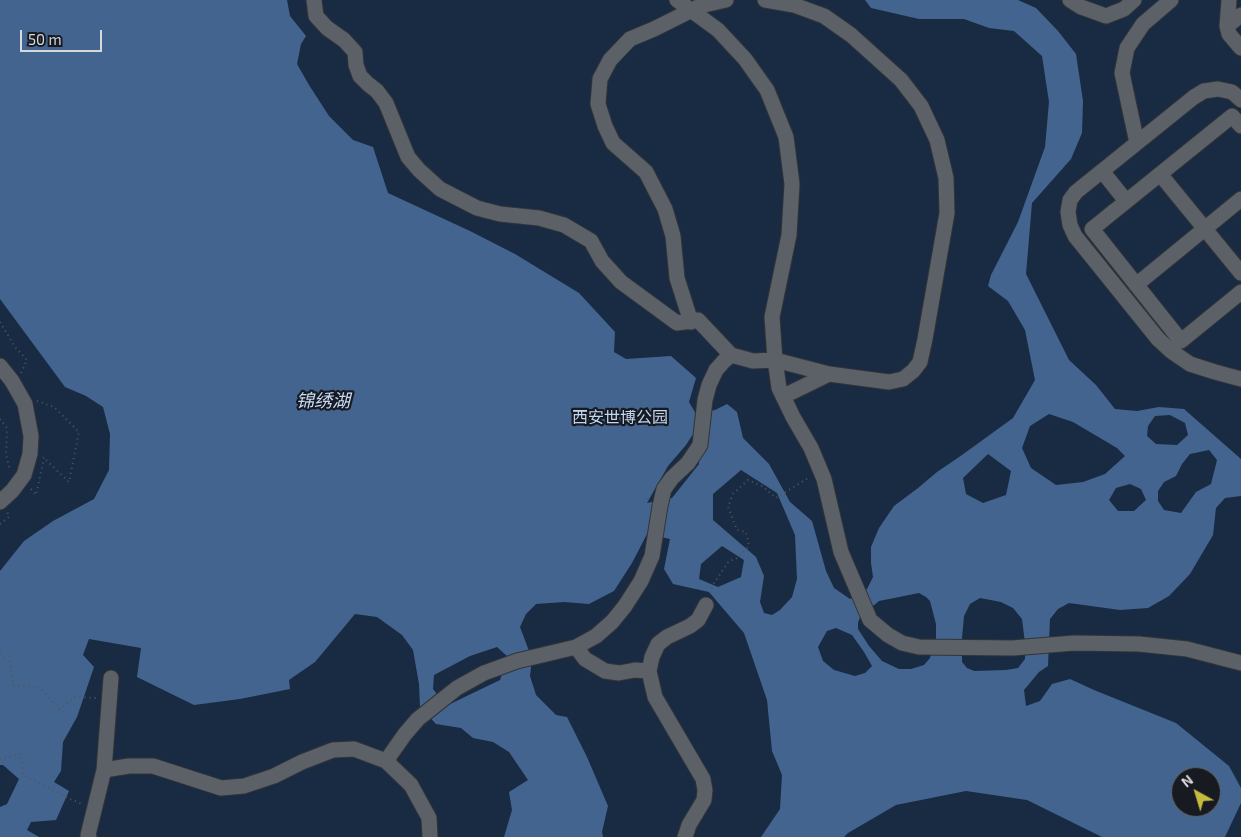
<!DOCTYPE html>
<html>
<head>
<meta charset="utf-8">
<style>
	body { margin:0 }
	#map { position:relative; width:1241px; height:837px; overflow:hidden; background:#171b21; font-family:"Exo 2",sans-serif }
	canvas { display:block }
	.north { position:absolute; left:1171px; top:767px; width:50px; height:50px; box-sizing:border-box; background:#171b21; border:1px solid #63676c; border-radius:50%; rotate:321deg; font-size:14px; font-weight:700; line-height:20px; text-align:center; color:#d5d8dc }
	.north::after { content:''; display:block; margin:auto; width:18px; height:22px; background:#c5bc3d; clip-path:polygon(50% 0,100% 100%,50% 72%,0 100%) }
	.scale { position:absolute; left:20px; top:30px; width:82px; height:22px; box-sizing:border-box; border:2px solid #d5d8dc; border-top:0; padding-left:6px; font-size:15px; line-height:18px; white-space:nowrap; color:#d5d8dc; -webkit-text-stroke:4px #171b21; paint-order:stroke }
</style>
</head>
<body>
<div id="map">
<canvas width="1241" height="837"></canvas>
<div class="north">N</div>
<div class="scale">50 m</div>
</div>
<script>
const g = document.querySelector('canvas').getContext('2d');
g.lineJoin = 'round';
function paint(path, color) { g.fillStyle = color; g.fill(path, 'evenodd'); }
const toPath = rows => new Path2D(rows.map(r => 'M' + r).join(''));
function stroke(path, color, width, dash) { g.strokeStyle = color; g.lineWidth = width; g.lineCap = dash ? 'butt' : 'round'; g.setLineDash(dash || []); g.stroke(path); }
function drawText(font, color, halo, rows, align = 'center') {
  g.font = font + ' "Exo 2","Noto Sans SC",sans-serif'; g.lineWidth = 4.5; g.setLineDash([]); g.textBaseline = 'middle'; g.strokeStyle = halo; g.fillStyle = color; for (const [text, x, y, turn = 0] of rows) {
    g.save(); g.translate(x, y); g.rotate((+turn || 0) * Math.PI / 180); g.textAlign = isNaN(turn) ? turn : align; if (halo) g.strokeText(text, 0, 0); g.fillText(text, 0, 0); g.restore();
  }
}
paint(toPath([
	[0,0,1241,0,1241,837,0,837],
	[1181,777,1211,777,1211,807,1181,807]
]), '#192b43');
paint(toPath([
	[0,0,287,0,290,16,306,36,301,44,297,64,309,85,329,116,353,140,373,147,388,193,470,231,515,254,579,293,615,332,614,352,626,359,671,356,696,378,689,402,696,414,715,410,727,404,737,412,743,438,769,464,790,502,812,521,826,571,834,588,850,599,867,589,873,577,871,563,871,547,879,528,894,506,918,488,937,472,962,455,1013,418,1035,380,1025,330,1008,301,988,286,991,275,1018,222,1045,147,1049,102,1042,56,1014,31,989,28,964,19,919,19,871,8,865,0,1018,0,1036,8,1058,31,1076,54,1083,101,1082,133,1071,159,1032,203,1026,274,1069,360,1096,385,1115,409,1137,411,1159,407,1184,409,1241,459,1241,496,1225,498,1216,508,1213,535,1190,574,1169,596,1148,608,1120,610,1069,603,1058,609,1050,619,1048,666,1039,672,1024,690,1026,706,1040,701,1052,684,1070,679,1094,690,1176,723,1229,766,1241,788,1241,803,1225,837,1102,837,1027,800,966,791,896,805,848,833,844,837,761,837,780,809,782,775,772,751,767,700,744,633,709,592,673,584,664,569,670,539,647,534,632,563,614,591,589,604,564,602,536,604,526,614,520,627,532,659,530,676,536,695,556,715,567,717,587,757,608,806,602,832,603,837,504,837,512,810,509,792,528,780,509,752,493,742,473,738,461,728,436,724,420,707,419,684,413,650,402,635,377,617,355,614,315,662,289,680,290,689,240,699,194,705,137,677,141,648,89,639,83,655,94,667,77,717,63,742,61,771,54,782,69,791,56,820,31,822,27,830,39,837,0,837,0,807,7,804,19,779,3,765,0,765,0,571,24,541,53,521,94,499,109,470,110,434,103,407,86,396,65,387,0,299],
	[1049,414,1073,422,1117,448,1125,456,1105,474,1083,482,1056,485,1031,468,1022,448,1030,426],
	[1170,415,1185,423,1188,435,1177,445,1156,444,1147,436,1148,426,1155,416],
	[695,431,699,464,672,498,647,503,668,466,686,445],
	[1209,450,1217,460,1211,484,1196,492,1181,513,1164,510,1158,501,1158,491,1164,482,1176,476,1182,464,1190,454],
	[988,454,1011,471,1006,495,983,503,966,494,963,478],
	[741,470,777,493,795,535,797,579,792,597,780,610,772,615,764,613,760,602,764,576,756,557,713,520,713,494],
	[1130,484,1141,489,1146,500,1134,511,1118,511,1109,500,1116,488],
	[722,546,744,560,741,577,718,587,699,579,701,564],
	[919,593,926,597,930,601,936,624,936,638,930,658,924,665,911,669,899,669,882,661,869,646,858,629,858,623,860,617,879,601],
	[980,598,1001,602,1013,608,1022,619,1025,643,1025,659,1018,668,1006,670,974,671,967,668,962,662,962,638,964,616,970,604],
	[836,628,852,635,864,652,872,666,865,673,855,676,834,670,823,661,818,647,827,631],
	[497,647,508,657,500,680,446,706,433,689,434,675,470,656],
	[1181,777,1211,777,1211,807,1181,807]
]), '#43648f');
const minor = toPath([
	[314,0,316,16,327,28,344,40,355,52,356,65,360,76,368,84,377,91,386,103,408,157,419,170,440,189,477,208,500,214,539,218,564,225,591,241,602,261,621,282,677,323,698,320,731,355],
	[677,0,718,30,745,59,767,90,786,137,792,184,789,235,772,317,775,360,779,388,793,417,811,448,824,479,841,552,870,620,888,635,902,643,919,647,1013,648,1074,643,1139,644,1187,649,1241,663],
	[1070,0,1081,7,1106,16,1124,9,1134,0],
	[1229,0,1227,26,1241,15],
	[1227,26,1229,34,1241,48],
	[1241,100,1232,92,1218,89,1204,91,1194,97,1076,192,1070,200,1068,212,1070,225,1075,236,1158,339,1171,351,1190,364,1215,372,1241,379],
	[1241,126,1232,116,1092,229,1181,341,1241,292],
	[1137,143,1122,73,1127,48,1143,24,1171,0],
	[1102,171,1126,201],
	[1160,174,1241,273],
	[1136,285,1241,199],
	[691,322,677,278,673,236,665,209,646,172,613,143,605,126,598,104,600,79,610,60,630,39,654,29,700,6,726,0],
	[0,366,12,381,25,404,31,436,30,454,24,475,12,491,0,502],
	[784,396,829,374],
	[576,647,585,659,605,671,619,673,635,670,649,671],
	[386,761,405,734,418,719,457,688,484,673,517,661,576,647,596,636,612,622,625,606,641,581,652,556,660,506,664,489,672,478,688,463,700,445,705,400,709,385,716,370,724,361,731,355,753,361,775,360,829,374,889,382,903,379,913,371,920,362,925,339,947,213,946,178,937,140,921,106,901,80,851,35,824,16,794,5,765,0],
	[104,770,129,766,153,766,221,788,244,786,274,776,302,762,333,750,354,749,386,761,411,785,429,818,430,837],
	[89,837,88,835,104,770,111,678],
	[685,837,689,825,704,800,705,790,703,779,655,697,649,671,652,657,658,644,667,637,690,626,698,620,706,605]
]);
stroke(minor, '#323438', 17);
stroke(toPath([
	[0,322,15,347,27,360,21,373],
	[37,401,54,407,79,432,69,482,43,457],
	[0,419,7,428,6,455,10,470],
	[31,489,36,495,44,458],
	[0,524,9,517,7,511],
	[710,593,714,583,729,561,736,559,749,546,746,532,737,530,728,507,733,494,748,480,762,486,776,498,808,478],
	[0,649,2,657,9,656,13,685,41,688,59,709,75,697,97,698],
	[0,759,21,754,24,775,70,799,82,804]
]), '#52565b', 2, [1, 4]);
stroke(minor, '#5c6168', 15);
drawText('16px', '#c1d6f1', '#171b21', [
	["西安世博公园",620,418]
]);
drawText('italic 18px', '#c7dcf7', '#171b21', [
	["锦绣湖",323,401]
]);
</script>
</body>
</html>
